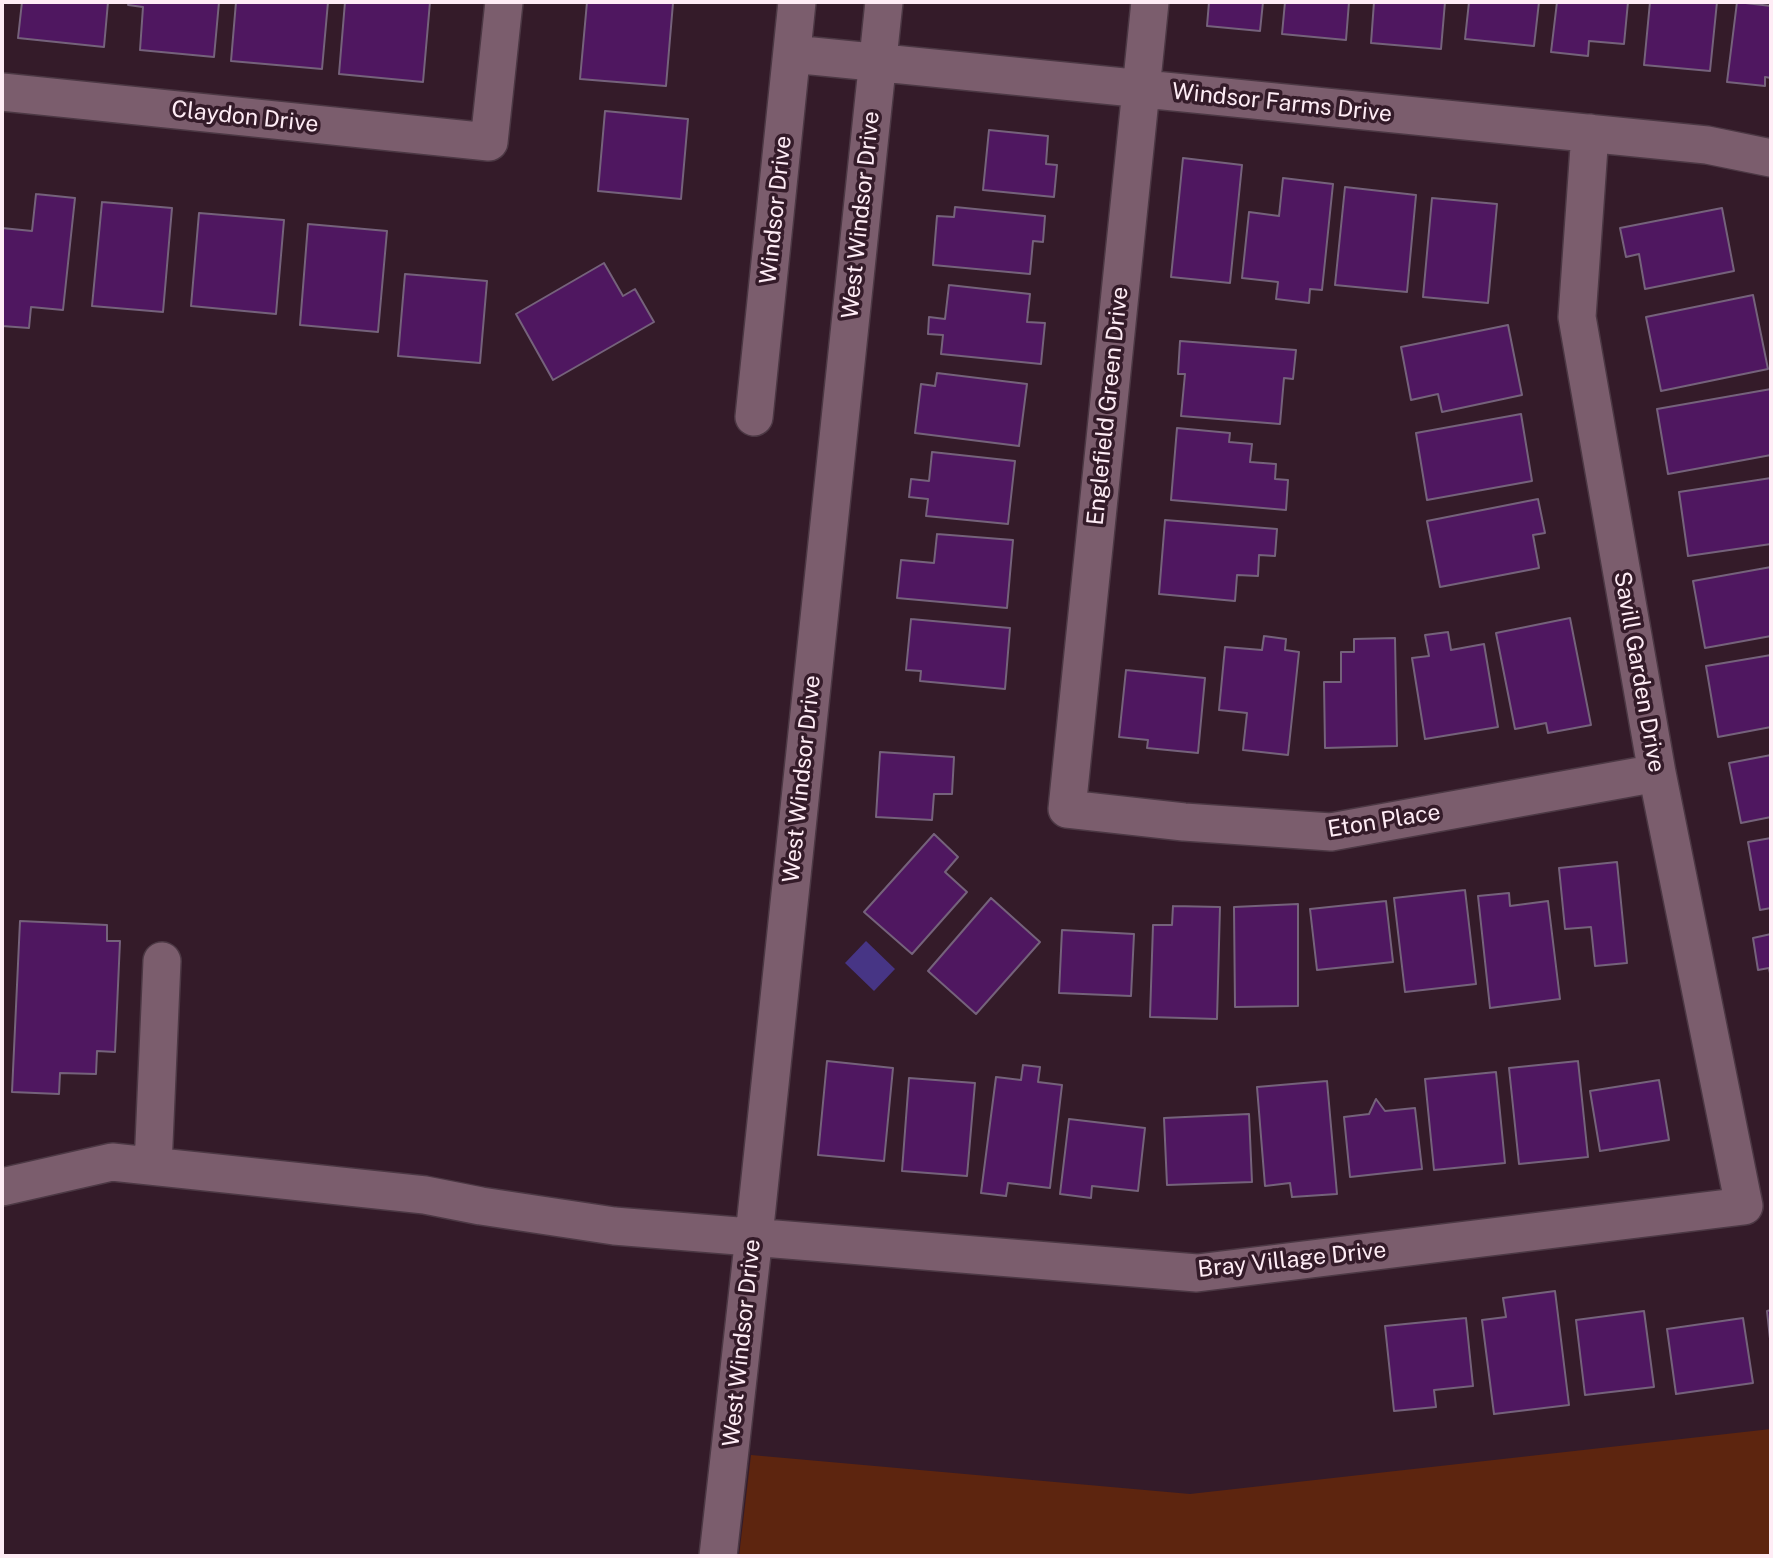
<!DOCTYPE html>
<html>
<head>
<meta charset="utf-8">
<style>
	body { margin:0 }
	#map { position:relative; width:1773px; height:1558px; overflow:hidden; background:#341b29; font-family:"Public Sans",sans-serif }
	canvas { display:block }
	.frame { position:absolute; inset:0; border:4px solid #feecf5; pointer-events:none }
</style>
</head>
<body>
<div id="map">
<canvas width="1773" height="1558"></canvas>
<div class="frame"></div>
</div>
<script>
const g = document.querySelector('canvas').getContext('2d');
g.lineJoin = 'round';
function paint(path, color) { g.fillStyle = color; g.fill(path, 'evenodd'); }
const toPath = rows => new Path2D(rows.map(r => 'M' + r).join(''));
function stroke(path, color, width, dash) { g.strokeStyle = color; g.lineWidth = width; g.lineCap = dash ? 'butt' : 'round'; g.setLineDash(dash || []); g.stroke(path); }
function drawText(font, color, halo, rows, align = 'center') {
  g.font = font + ' "Public Sans",sans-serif'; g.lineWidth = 7; g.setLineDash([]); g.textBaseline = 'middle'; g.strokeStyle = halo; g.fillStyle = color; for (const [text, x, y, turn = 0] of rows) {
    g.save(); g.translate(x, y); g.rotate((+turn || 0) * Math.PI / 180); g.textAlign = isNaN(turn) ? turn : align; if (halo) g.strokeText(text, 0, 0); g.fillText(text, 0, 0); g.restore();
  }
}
paint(toPath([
	[1771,1429,1771,1556,739,1556,751,1455,1190,1494]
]), '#5d250f');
paint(toPath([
	[866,941,895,969,874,991,845,963]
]), '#473585');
const building = toPath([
	[22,2,108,2,104,47,18,38,22,2],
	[129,2,219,2,214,57,140,50,143,7,128,5,129,2],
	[236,2,328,2,322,69,231,61,236,2],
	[345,2,430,2,423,82,339,74,345,2],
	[587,2,673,3,666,86,580,79,587,2],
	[1209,2,1263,2,1260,31,1207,26,1209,2],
	[1285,2,1349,2,1346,40,1282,34,1285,2],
	[1374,2,1445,2,1441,49,1371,43,1374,2],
	[1469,2,1539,2,1534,46,1465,39,1469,2],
	[1557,2,1628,2,1624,44,1589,41,1588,56,1551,52,1557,2],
	[1650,2,1717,2,1710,71,1644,65,1650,2],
	[1737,2,1771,6,1771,78,1765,77,1765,86,1727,82,1737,2],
	[605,111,688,119,681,199,598,191,605,111],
	[989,130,1048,136,1046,164,1057,165,1054,197,983,190,989,130],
	[1183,158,1242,165,1230,283,1171,277,1183,158],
	[1283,178,1333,184,1322,290,1310,289,1309,303,1276,299,1278,282,1242,278,1249,212,1279,216,1283,178],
	[1345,187,1416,195,1407,292,1335,285,1345,187],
	[36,194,75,198,63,310,31,307,29,328,2,326,2,228,32,231,36,194],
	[1432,198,1497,204,1488,303,1423,297,1432,198],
	[102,202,172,208,163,312,92,306,102,202],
	[955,207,1045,216,1043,242,1033,241,1030,274,933,265,937,216,954,217,955,207],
	[1722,208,1734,271,1645,289,1639,254,1626,257,1620,228,1722,208],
	[199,213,284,220,276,314,191,306,199,213],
	[308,224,387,231,378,332,300,325,308,224],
	[604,263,623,296,635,289,654,322,553,380,516,314,604,263],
	[405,274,487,281,480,363,398,356,405,274],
	[949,285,1030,294,1027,322,1045,323,1041,364,941,354,943,335,928,334,929,317,945,319,949,285],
	[1753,295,1768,369,1661,391,1646,317,1753,295],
	[1508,325,1522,395,1442,412,1438,394,1411,400,1401,347,1508,325],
	[1180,341,1296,350,1293,379,1284,378,1280,424,1181,416,1185,374,1178,374,1180,341],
	[937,373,1027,384,1019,446,915,433,921,384,935,386,937,373],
	[1771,389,1771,455,1668,474,1657,409,1771,389],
	[1521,414,1532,481,1427,500,1416,433,1521,414],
	[1177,428,1230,433,1229,442,1252,444,1250,462,1276,464,1275,479,1288,480,1286,510,1171,500,1177,428],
	[932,452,1015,461,1008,524,926,516,928,499,909,497,911,479,929,481,932,452],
	[1771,478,1771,544,1688,556,1679,492,1771,478],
	[1538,499,1545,533,1533,535,1539,568,1440,587,1427,521,1538,499],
	[1165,520,1277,529,1275,556,1259,555,1258,576,1237,575,1235,601,1159,594,1165,520],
	[937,534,1013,540,1007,608,897,598,901,560,934,563,937,534],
	[1771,567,1771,636,1705,648,1693,581,1771,567],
	[1570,618,1591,725,1548,733,1546,723,1515,729,1496,633,1570,618],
	[911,619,1010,628,1005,689,920,681,921,671,906,670,911,619],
	[1448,632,1451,650,1484,644,1498,727,1425,739,1412,658,1429,656,1425,635,1448,632],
	[1264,636,1286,639,1285,650,1299,652,1288,755,1243,750,1247,713,1219,710,1225,647,1262,650,1264,636],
	[1395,638,1397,746,1325,748,1324,682,1341,682,1341,652,1354,652,1354,639,1395,638],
	[1771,655,1771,727,1718,737,1706,666,1771,655],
	[1126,670,1205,678,1198,753,1147,748,1148,740,1119,737,1126,670],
	[880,752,954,757,952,794,934,794,932,820,876,817,880,752],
	[1771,755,1771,817,1741,823,1729,763,1771,755],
	[934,834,958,857,945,872,967,892,912,954,864,912,934,834],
	[1771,838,1771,908,1760,910,1748,842,1771,838],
	[1617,862,1627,963,1595,966,1591,927,1565,929,1559,868,1617,862],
	[1465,890,1476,984,1405,992,1394,898,1465,890],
	[1509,893,1510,906,1548,901,1560,999,1490,1008,1478,896,1509,893],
	[991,898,1040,942,976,1014,928,971,991,898],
	[1386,901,1393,962,1317,970,1310,909,1386,901],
	[1298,904,1298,1006,1235,1007,1234,907,1298,904],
	[1173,906,1220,907,1217,1019,1150,1017,1153,925,1172,925,1173,906],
	[20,921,107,925,107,941,120,941,115,1052,97,1051,96,1074,60,1073,59,1094,12,1092,20,921],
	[1062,930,1134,934,1131,996,1059,993,1062,930],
	[1771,934,1771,978,1769,968,1758,970,1753,938,1771,934],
	[827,1061,893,1068,884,1161,818,1155,827,1061],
	[1578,1061,1588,1157,1519,1164,1509,1068,1578,1061],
	[1023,1065,1040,1067,1038,1082,1062,1085,1050,1188,1008,1183,1006,1196,981,1193,996,1077,1021,1080,1023,1065],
	[1496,1072,1505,1163,1434,1170,1425,1079,1496,1072],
	[909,1078,975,1083,967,1176,902,1171,909,1078],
	[1659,1080,1669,1140,1600,1151,1590,1091,1659,1080],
	[1327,1081,1337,1194,1292,1197,1290,1183,1265,1186,1257,1087,1327,1081],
	[1376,1099,1385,1111,1415,1108,1422,1169,1350,1177,1344,1117,1369,1114,1376,1099],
	[1249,1114,1252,1182,1167,1185,1164,1118,1249,1114],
	[1069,1119,1145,1128,1138,1191,1092,1186,1091,1198,1060,1194,1069,1119],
	[1555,1291,1569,1405,1494,1414,1482,1320,1506,1317,1503,1298,1555,1291],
	[1771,1310,1771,1348,1767,1311,1771,1310],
	[1644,1311,1654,1387,1585,1395,1576,1320,1644,1311],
	[1466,1318,1473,1386,1434,1390,1436,1407,1394,1411,1385,1326,1466,1318],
	[1743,1318,1753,1383,1676,1394,1667,1329,1743,1318]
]);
paint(building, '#4f1760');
stroke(building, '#75627b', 2);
const minor = toPath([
	[1150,2,1067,809,1184,822,1331,832,1657,773],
	[792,54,1707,145,1771,158],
	[2,92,489,142,504,2],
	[754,417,797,2],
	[153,1166,162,961],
	[2,1187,112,1162,425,1195,481,1206,614,1226,1197,1273,1744,1206,1657,773,1577,317,1590,133],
	[718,1556,754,1236,884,2]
]);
stroke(minor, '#4c3844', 40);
stroke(minor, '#7b5d6d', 37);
drawText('23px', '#feecf5', '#341b29', [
	["Windsor Farms Drive",1282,103,6],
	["Claydon Drive",245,117,6],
	["Windsor Drive",776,210,-84],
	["West Windsor Drive",861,215,-84],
	["Englefield Green Drive",1108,406,-84],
	["Savill Garden Drive",1639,672,80],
	["West Windsor Drive",802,779,-84],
	["Eton Place",1384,821,-9],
	["Bray Village Drive",1292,1260,-6],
	["West Windsor Drive",742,1343,-84]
]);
</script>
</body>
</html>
